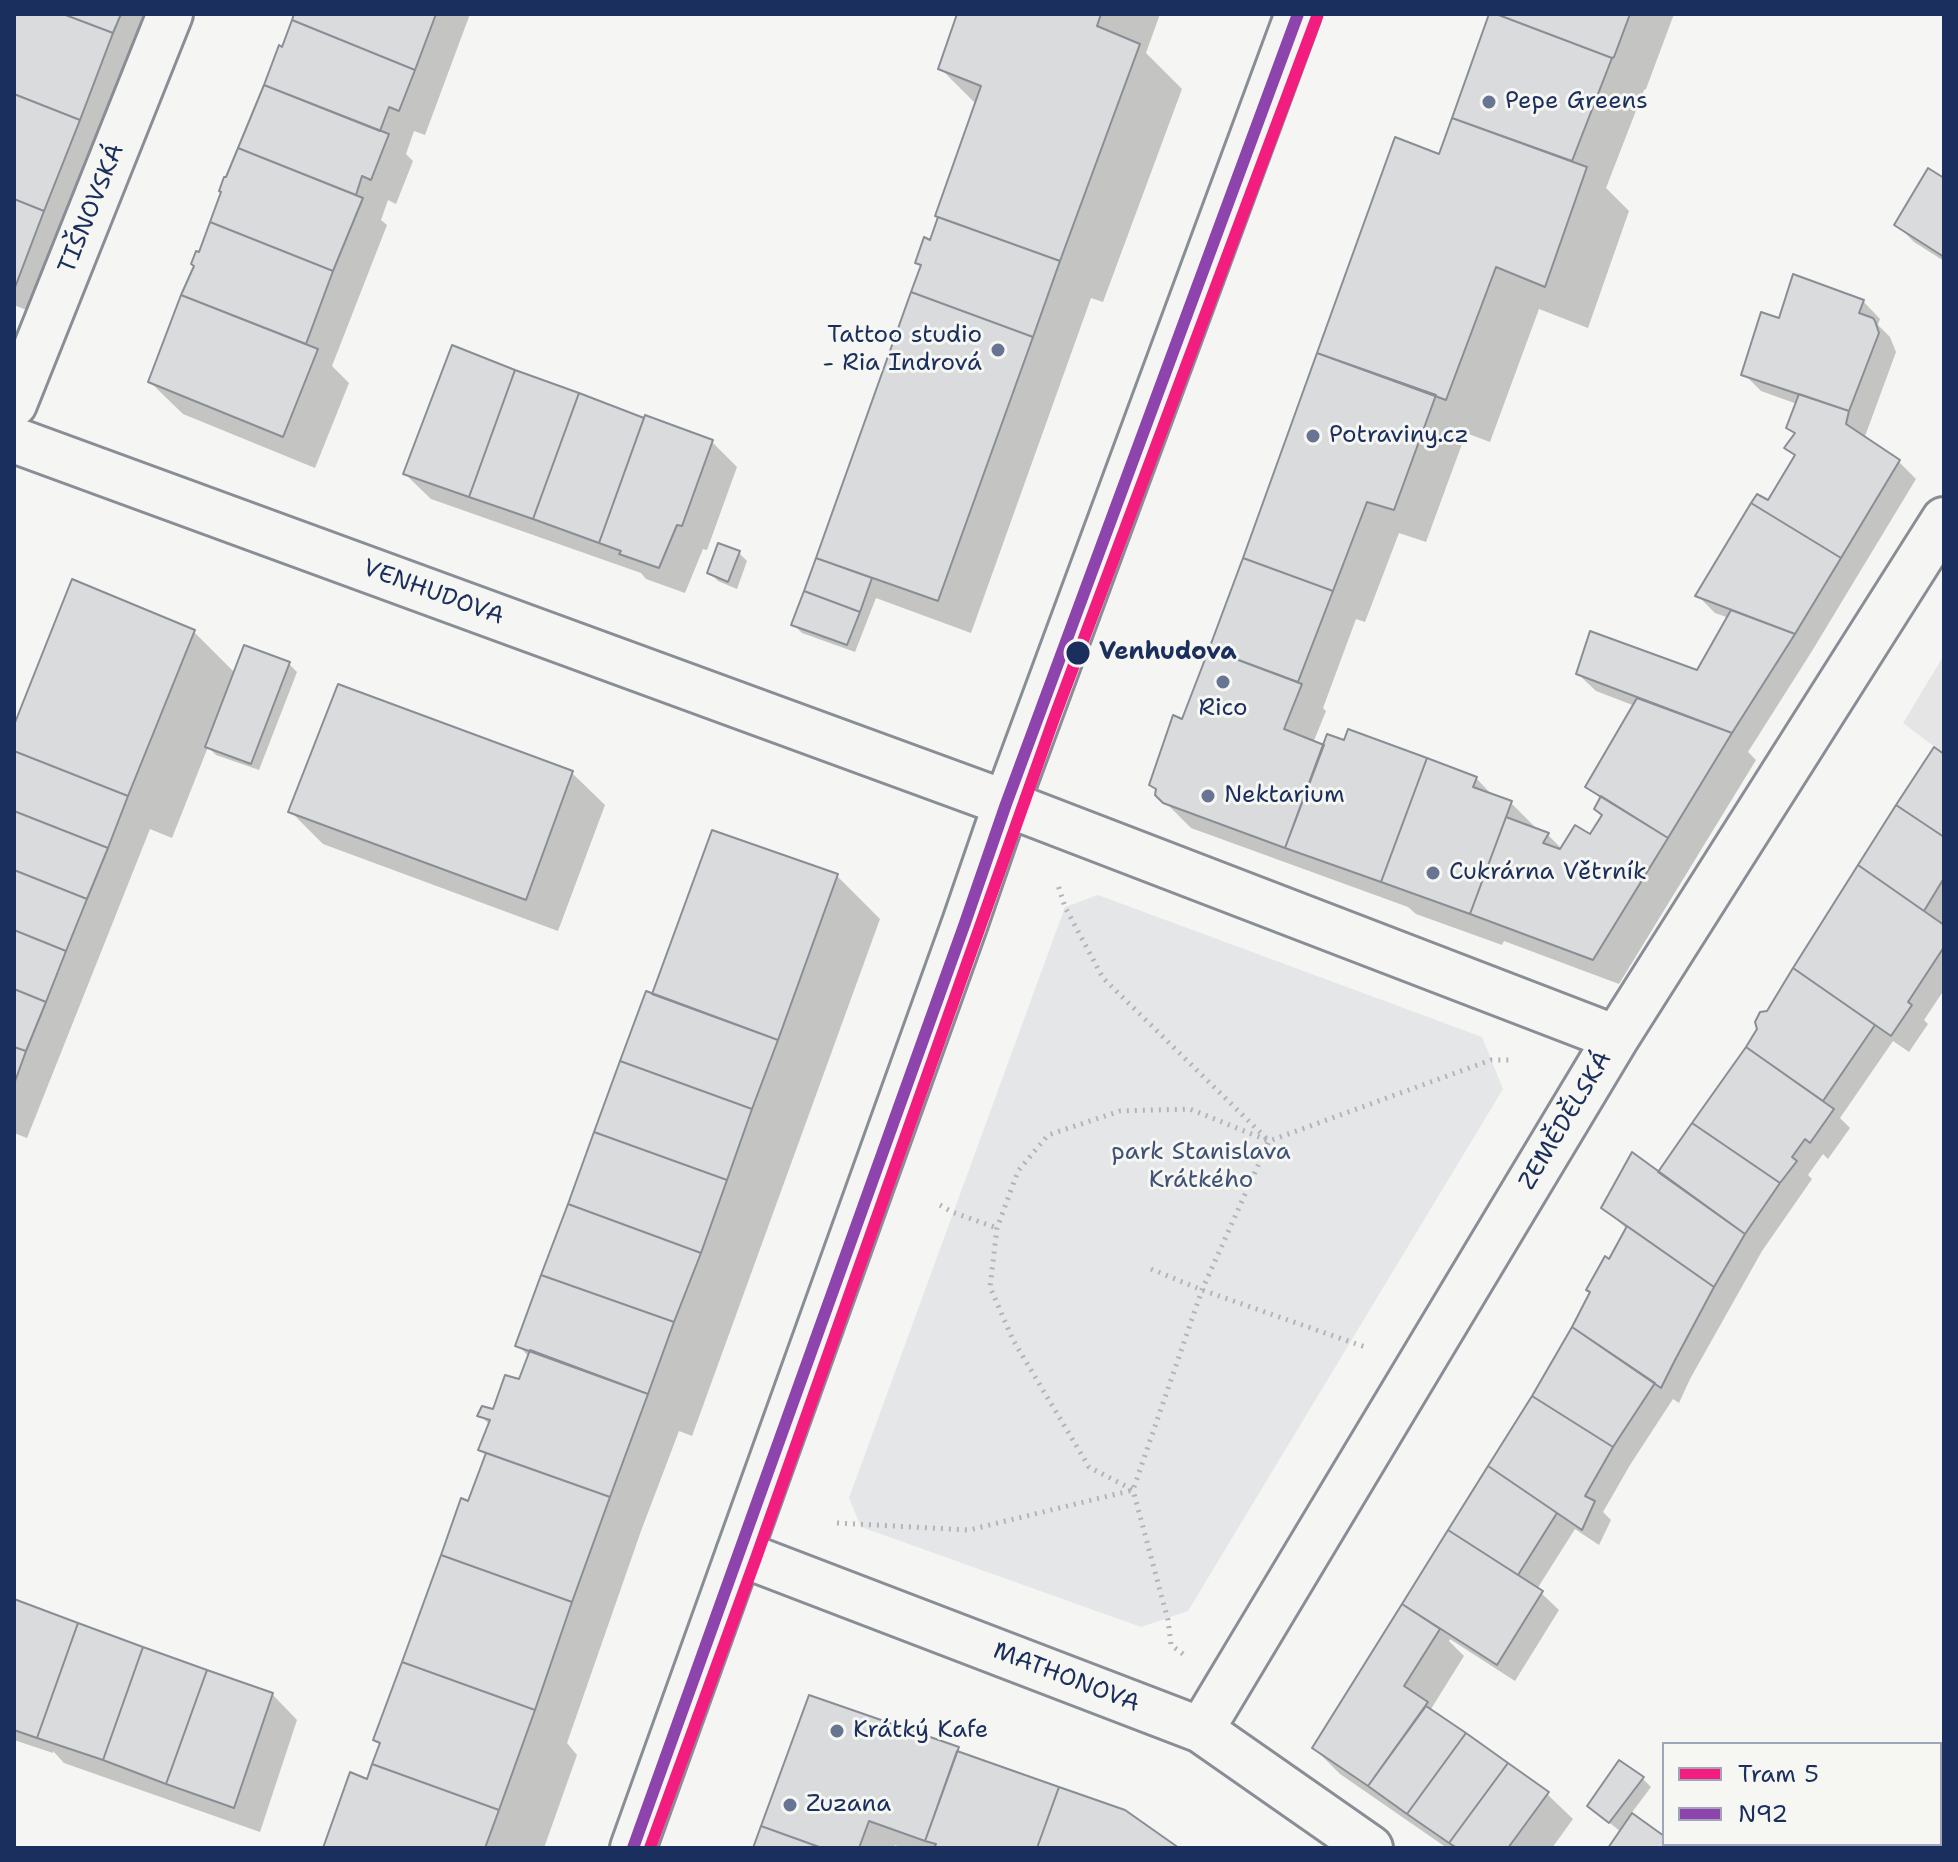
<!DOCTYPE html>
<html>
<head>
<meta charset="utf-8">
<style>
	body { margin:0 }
	#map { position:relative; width:1958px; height:1862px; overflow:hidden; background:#f5f5f3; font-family:"Shantell Sans",sans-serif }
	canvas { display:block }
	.frame { position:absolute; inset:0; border:16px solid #1b2f5e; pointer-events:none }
	.legend { position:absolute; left:1662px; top:1742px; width:280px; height:104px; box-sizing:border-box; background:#f6f6f2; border:2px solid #9ea6b7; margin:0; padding:10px 14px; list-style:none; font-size:24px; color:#1b2f5e }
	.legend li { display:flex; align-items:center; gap:16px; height:40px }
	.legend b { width:40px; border:2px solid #9ea6b7 }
</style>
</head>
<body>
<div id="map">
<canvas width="1958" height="1862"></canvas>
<div class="frame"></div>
<ul class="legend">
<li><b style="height:10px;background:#f31d7f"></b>Tram 5</li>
<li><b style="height:10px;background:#8e44ad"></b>N92</li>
</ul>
</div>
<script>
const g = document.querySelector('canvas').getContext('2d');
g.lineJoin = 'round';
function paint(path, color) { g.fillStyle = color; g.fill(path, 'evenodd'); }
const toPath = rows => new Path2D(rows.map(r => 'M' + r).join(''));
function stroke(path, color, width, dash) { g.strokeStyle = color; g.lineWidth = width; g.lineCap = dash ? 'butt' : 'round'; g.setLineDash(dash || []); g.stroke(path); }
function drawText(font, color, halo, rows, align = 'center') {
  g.font = font + ' "Shantell Sans",sans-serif'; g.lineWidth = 6; g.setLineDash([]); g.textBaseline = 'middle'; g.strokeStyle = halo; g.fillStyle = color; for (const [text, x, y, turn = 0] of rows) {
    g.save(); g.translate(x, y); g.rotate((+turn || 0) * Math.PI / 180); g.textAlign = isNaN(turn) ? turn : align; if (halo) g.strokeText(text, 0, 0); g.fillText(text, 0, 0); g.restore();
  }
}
paint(toPath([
	[1944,655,1944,754,1903,723]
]), '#e5e5e6');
paint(toPath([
	[1098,895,1482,1037,1503,1089,1188,1611,1141,1627,861,1527,849,1498,1065,907]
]), '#e4e6e7');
paint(toPath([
	[14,14,157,14,39,315,14,305],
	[297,14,470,14,425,135,414,131,406,154,413,161,396,204,388,200,381,220,387,225,332,366,349,383,315,468,183,414,150,382,228,179,280,48,283,50],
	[959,14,1160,14,1146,53,1182,89,1103,302,1091,298,971,633,876,598,855,652,802,633,793,624,922,267,918,263,931,242,976,104,940,68],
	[1493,14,1674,14,1646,89,1644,90,1606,188,1629,211,1588,328,1539,309,1490,442,1466,433,1426,542,1399,533,1365,622,1356,619,1323,708,1326,711,1313,743,1476,778,1494,797,1511,803,1540,832,1548,835,1562,849,1590,836,1604,816,1602,800,1588,786,1635,706,1596,691,1578,674,1697,672,1729,618,1715,613,1698,596,1769,503,1796,457,1787,448,1796,435,1788,427,1797,404,1761,391,1744,374,1780,320,1863,301,1880,319,1878,325,1890,337,1896,352,1864,439,1898,461,1916,479,1812,651,1748,752,1756,760,1619,984,1504,941,1502,945,1416,914,1408,907,1191,828,1157,794,1158,791,1151,785,1183,722,1245,558,1440,156],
	[1944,181,1944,261,1914,242,1897,225],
	[645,421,712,442,737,467,707,550,703,549,685,593,646,579,641,573,431,499,405,474],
	[739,553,747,561,737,589,718,581,710,573],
	[194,632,235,673,289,664,297,672,259,770,216,755,208,747,172,838,150,829,27,1138,14,1133,14,730],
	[1944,757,1944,923,1942,926,1944,927,1944,990,1924,1020,1928,1024,1909,1052,1893,1041,1840,1118,1850,1128,1828,1159,1823,1154,1808,1175,1812,1179,1762,1251,1690,1379,1679,1403,1673,1399,1630,1465,1603,1512,1611,1520,1599,1545,1575,1529,1537,1589,1559,1610,1515,1681,1450,1639,1449,1641,1464,1656,1431,1709,1442,1719,1547,1794,1573,1819,1552,1848,1447,1848,1340,1774,1314,1748,1533,1397,1628,1230,1604,1208,1659,1175,1748,1048,1859,866],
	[572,773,605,805,558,931,323,844,291,812],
	[837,876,880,919,692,1436,679,1431,641,1531,567,1743,577,1755,544,1848,326,1848,368,1781,381,1745,376,1740,487,1456,480,1450,490,1425,480,1415,494,1411,520,1382,529,1357,518,1345,653,996],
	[14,1601,272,1694,297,1720,260,1832,64,1763,53,1751,53,1753,14,1740],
	[957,1749,963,1755,1176,1848,903,1848,895,1845,894,1848,756,1848],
	[1620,1763,1643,1779,1651,1787,1630,1815,1664,1838,1664,1844,1672,1844,1677,1848,1611,1848,1621,1832,1589,1806]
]), '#0003');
const building = toPath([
	[14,14,63,14,113,33,80,120,14,94,14,14],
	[63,14,121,14,113,33,63,14],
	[294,14,436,14,415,70,292,20,294,14],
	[957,14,1101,14,1097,26,1140,44,1060,261,935,216,981,86,938,69,957,14],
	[1489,14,1496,14,1612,58,1572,161,1452,118,1489,14],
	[1496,14,1630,14,1614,57,1612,58,1496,14],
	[292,20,415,70,399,111,389,107,380,131,264,85,279,45,282,47,292,20],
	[264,85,389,134,371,180,362,176,356,195,238,148,264,85],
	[14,94,80,120,44,211,14,199,14,94],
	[1452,118,1587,167,1545,287,1496,267,1446,400,1317,353,1395,137,1439,154,1452,118],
	[238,148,363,198,333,271,210,222,221,192,219,191,224,177,226,177,238,148],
	[1928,168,1944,178,1944,257,1894,225,1928,168],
	[14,199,44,211,14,290,14,199],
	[938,217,1060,261,1033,337,911,292,921,265,915,263,924,237,930,240,938,217],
	[210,222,333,271,306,344,181,295,194,266,191,264,196,251,199,252,210,222],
	[1793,274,1864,300,1859,313,1873,318,1875,321,1879,333,1849,411,1741,375,1761,312,1779,318,1793,274],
	[911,292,1033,337,938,601,816,558,911,292],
	[181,295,318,349,283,437,148,382,181,295],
	[452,345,515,370,469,497,403,474,452,345],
	[1317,353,1436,395,1394,510,1367,502,1333,591,1243,558,1317,353],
	[515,370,579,393,533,519,469,497,515,370],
	[579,393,644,418,599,543,533,519,579,393],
	[1799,394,1849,411,1846,424,1900,460,1841,558,1751,503,1757,494,1768,500,1795,455,1784,448,1795,433,1786,428,1799,394],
	[645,415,713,440,682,526,677,525,659,568,619,554,621,551,599,543,645,415],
	[1751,503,1841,558,1795,634,1695,596,1751,503],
	[718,543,740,551,728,582,707,573,718,543],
	[816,558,872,578,860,612,804,591,816,558],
	[1243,558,1333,591,1298,682,1209,649,1243,558],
	[72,579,195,630,128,796,14,751,14,725,72,579],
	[804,591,860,612,847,645,791,625,804,591],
	[1731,610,1795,634,1732,733,1576,674,1590,631,1697,670,1731,610],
	[244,645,290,662,251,764,205,747,244,645],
	[1209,649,1302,684,1284,729,1324,745,1285,848,1163,803,1155,795,1156,789,1149,785,1173,715,1182,719,1209,649],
	[338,684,573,771,526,900,288,812,338,684],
	[1637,698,1732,733,1668,838,1585,787,1637,698],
	[1348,729,1427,758,1381,882,1285,848,1327,734,1344,740,1348,729],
	[1934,747,1944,754,1944,837,1896,805,1934,747],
	[14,751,128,796,108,848,14,811,14,751],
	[1427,758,1477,777,1473,787,1512,801,1470,914,1381,882,1427,758],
	[1601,796,1668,838,1593,960,1470,914,1506,817,1549,833,1543,843,1560,849,1575,825,1590,834,1602,815,1594,809,1601,796],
	[1896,805,1944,837,1944,878,1924,911,1858,865,1896,805],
	[14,811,108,848,87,899,14,870,14,811],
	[712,830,838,874,778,1040,652,994,712,830],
	[1858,865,1944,925,1944,947,1908,1002,1912,1005,1891,1036,1793,968,1858,865],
	[14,870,87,899,66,951,14,930,14,870],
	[14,930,66,951,46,1002,14,989,14,930],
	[1793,968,1875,1025,1823,1101,1746,1047,1757,1029,1755,1022,1760,1012,1767,1011,1793,968],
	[14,989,46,1002,26,1051,14,1047,14,989],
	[646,991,778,1040,752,1109,620,1061,646,991],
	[14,1047,26,1051,14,1084,14,1047],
	[1746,1047,1834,1109,1810,1143,1805,1139,1792,1157,1797,1161,1780,1183,1692,1123,1746,1047],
	[620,1061,752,1109,727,1180,594,1132,620,1061],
	[1692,1123,1780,1183,1745,1234,1658,1172,1692,1123],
	[594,1132,727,1180,701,1253,568,1204,594,1132],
	[1632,1152,1745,1234,1714,1287,1601,1208,1632,1152],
	[568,1204,701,1253,674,1322,541,1275,568,1204],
	[1627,1226,1714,1287,1674,1362,1661,1388,1572,1327,1590,1292,1586,1290,1605,1256,1609,1259,1627,1226],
	[541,1275,674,1322,648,1394,515,1346,541,1275],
	[1572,1327,1655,1383,1613,1447,1532,1396,1572,1327],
	[530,1350,648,1394,610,1497,478,1450,490,1420,477,1416,482,1406,493,1409,505,1375,519,1379,530,1350],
	[1532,1396,1613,1447,1585,1496,1595,1501,1582,1530,1488,1466,1532,1396],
	[486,1453,610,1497,572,1602,441,1555,461,1498,468,1501,486,1453],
	[1488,1466,1557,1513,1518,1575,1448,1530,1488,1466],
	[1448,1530,1543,1591,1497,1665,1402,1604,1448,1530],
	[441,1555,572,1602,535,1710,402,1662,441,1555],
	[14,1599,78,1623,37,1738,14,1730,14,1599],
	[1402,1604,1440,1629,1404,1686,1428,1702,1368,1786,1312,1748,1402,1604],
	[78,1623,143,1647,103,1760,37,1738,78,1623],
	[143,1647,207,1670,166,1784,103,1760,143,1647],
	[402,1662,535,1710,499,1810,372,1764,380,1743,373,1740,402,1662],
	[207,1670,273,1693,234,1808,166,1784,207,1670],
	[809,1695,959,1747,925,1841,869,1821,859,1848,822,1848,761,1826,809,1695],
	[1426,1706,1466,1733,1407,1814,1368,1786,1426,1706],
	[1466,1733,1508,1763,1449,1843,1407,1814,1466,1733],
	[957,1751,1059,1787,1037,1848,934,1848,936,1844,925,1841,957,1751],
	[1619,1760,1644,1777,1609,1823,1587,1806,1619,1760],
	[1508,1763,1549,1792,1508,1848,1457,1848,1449,1843,1508,1763],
	[372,1764,499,1810,485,1848,323,1848,350,1772,367,1779,372,1764],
	[1059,1787,1125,1810,1179,1848,1037,1848,1059,1787],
	[1632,1813,1664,1836,1664,1844,1675,1844,1681,1848,1608,1848,1632,1813],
	[761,1826,822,1848,753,1848,761,1826]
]);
paint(building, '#dadbdc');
stroke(building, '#898d95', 2);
const minor = toPath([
	[14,404,170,14],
	[14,440,989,797,1616,1038],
	[739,1553,1201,1730,1370,1848],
	[1201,1730,1616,1038,1944,520]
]);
const tertiary = toPath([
	[633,1848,965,923,1006,804,1298,14]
]);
stroke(minor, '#898d95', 50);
stroke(tertiary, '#898d95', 50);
stroke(toPath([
	[940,1205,952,1212,997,1228],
	[1151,1269,1202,1290,1368,1348],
	[837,1523,969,1530,1133,1490,1202,1290,1269,1141,1103,978,1065,907,1058,885],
	[1183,1654,1171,1645,1168,1620,1133,1490,1089,1467,1013,1340,990,1287,997,1228,1018,1171,1048,1135,1120,1111,1190,1109,1269,1141,1491,1060,1512,1060]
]), '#b2b4b9', 5, [2, 6]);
stroke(minor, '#f5f5f3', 44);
stroke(tertiary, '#f5f5f3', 44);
stroke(toPath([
	[633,1848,965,923,1006,804,1298,14]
]), '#8e44ad', 12);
stroke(toPath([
	[650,1848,756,1558,1053,721,1318,14]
]), '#f31d7f', 12);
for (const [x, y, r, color] of [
	[1489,102,8,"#677492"],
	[998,350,8,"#677492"],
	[1313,436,8,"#677492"],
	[1078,653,13,"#1b2f5e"],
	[1223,682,8,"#677492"],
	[1208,796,8,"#677492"],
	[1433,873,8,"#677492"],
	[837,1731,8,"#677492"],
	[790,1805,8,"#677492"]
]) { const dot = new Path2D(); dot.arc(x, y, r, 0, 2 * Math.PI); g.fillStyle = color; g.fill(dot); stroke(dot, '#f6f6f2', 3); }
drawText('24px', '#1b2f5e', '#f6f6f2', [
	["Pepe Greens",1505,102],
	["Tattoo studio",982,336,"right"],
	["- Ria Indrová",982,364,"right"],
	["Potraviny.cz",1329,436],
	["Rico",1223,709,"center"],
	["Nektarium",1224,796],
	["Cukrárna Větrník",1449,873],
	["Krátký Kafe",853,1731],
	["Zuzana",806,1805]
], 'left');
drawText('24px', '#1b2f5e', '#f6f6f2', [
	["TIŠNOVSKÁ",92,209,-68],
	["VENHUDOVA",433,593,20],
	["ZEMĚDĚLSKÁ",1566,1121,-59],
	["MATHONOVA",1066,1678,21]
]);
drawText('bold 24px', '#1b2f5e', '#f6f6f2', [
	["Venhudova",1099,653]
], 'left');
drawText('24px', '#405177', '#f6f6f2', [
	["park Stanislava",1201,1153],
	["Krátkého",1201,1181]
]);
</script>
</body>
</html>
